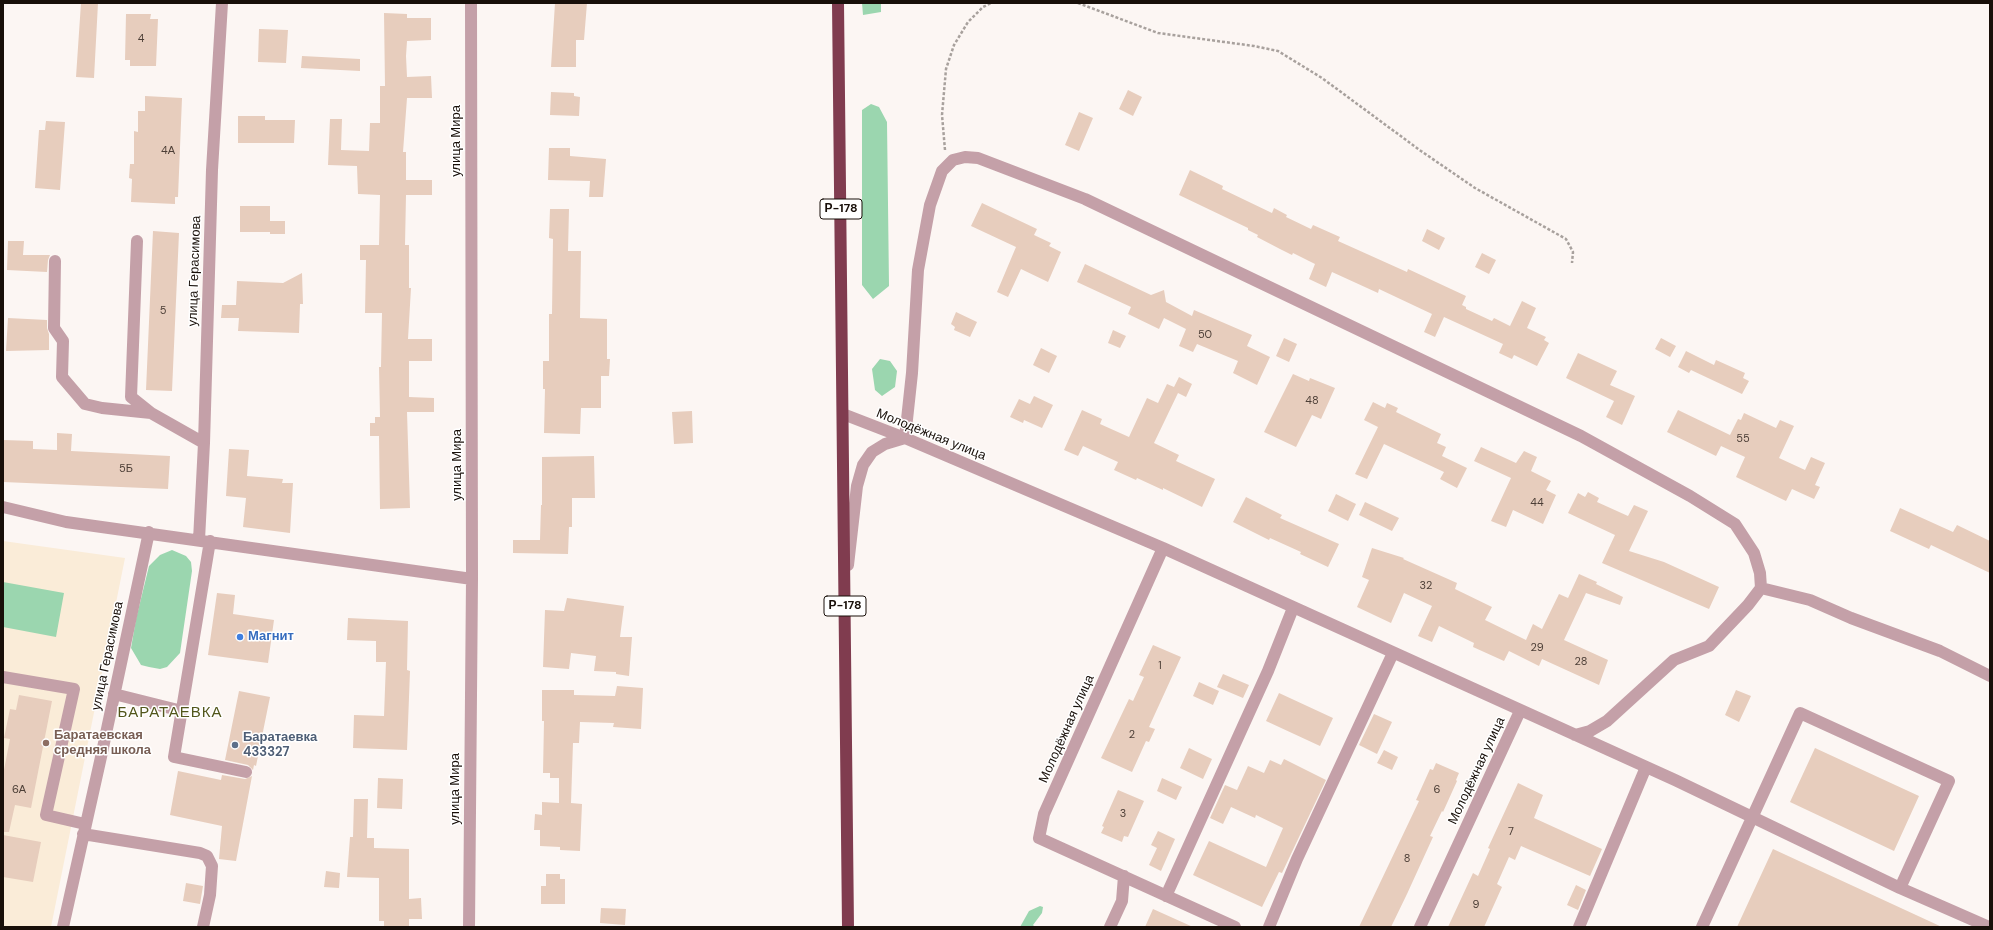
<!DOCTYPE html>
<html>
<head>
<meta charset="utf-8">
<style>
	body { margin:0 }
	#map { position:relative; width:1993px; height:930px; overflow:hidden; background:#fcf6f3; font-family:"DM Sans",sans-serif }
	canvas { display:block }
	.frame { position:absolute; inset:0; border:4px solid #180f09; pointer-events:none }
</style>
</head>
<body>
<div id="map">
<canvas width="1993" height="930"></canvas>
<div class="frame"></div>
</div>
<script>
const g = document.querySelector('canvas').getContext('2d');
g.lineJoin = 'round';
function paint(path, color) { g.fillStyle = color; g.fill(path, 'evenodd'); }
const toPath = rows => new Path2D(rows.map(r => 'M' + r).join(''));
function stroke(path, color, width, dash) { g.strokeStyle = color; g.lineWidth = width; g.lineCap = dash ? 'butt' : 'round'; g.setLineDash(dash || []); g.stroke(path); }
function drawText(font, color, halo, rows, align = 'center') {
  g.font = font + ' "DM Sans",sans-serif'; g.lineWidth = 3; g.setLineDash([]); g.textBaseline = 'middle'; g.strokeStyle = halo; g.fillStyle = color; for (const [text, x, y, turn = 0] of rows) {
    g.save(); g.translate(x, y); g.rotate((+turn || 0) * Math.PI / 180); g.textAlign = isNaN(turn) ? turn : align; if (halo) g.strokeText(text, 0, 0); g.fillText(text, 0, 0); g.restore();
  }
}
paint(toPath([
	[3,541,125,558,51,927,3,927]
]), '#faecd8');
paint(toPath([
	[862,3,881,3,881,12,863,15],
	[871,104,879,107,887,122,889,286,873,299,862,285,862,110],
	[880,359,890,361,897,371,895,387,882,396,875,390,872,369],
	[172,550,186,556,191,562,192,571,180,653,167,667,160,669,149,667,141,665,131,648,136,619,149,566,160,555],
	[3,582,64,593,56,637,3,627],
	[1040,906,1043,907,1042,913,1033,925,1035,927,1020,927,1029,911]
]), '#9bd6af');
paint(toPath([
	[81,3,98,3,94,78,76,77],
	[555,3,587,3,584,40,576,40,576,67,551,67],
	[384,13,407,14,407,18,431,18,431,40,407,41,406,56,407,77,431,76,432,98,407,98,403,152,406,152,406,180,432,180,432,195,406,195,405,245,409,245,409,288,411,288,408,339,432,339,432,361,409,361,409,397,434,398,434,412,407,412,410,508,380,509,379,436,370,436,370,423,375,423,375,417,380,417,379,367,381,367,382,313,365,313,366,260,360,260,360,245,379,245,380,195,358,194,357,166,328,165,330,119,342,119,341,150,369,151,370,123,380,123,380,86,385,86],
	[126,14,151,14,150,19,158,19,156,66,130,66,130,60,125,60],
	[259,29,288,30,286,63,258,62],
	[302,56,360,59,360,71,301,68],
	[1128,90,1142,97,1133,116,1119,109],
	[551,92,574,93,574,96,580,97,579,116,550,115],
	[145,96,182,98,178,197,175,197,175,204,131,202,132,179,129,178,130,164,134,164,134,131,138,132,138,111,145,111],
	[1079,112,1093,118,1079,151,1065,145],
	[238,116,265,116,265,120,295,120,294,143,238,143],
	[46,121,65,122,60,190,35,188,39,130,45,130],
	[549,148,570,148,570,156,606,159,603,197,589,197,590,181,548,180],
	[1190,170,1223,186,1222,189,1272,213,1274,208,1287,215,1286,217,1311,229,1313,225,1340,237,1338,241,1407,272,1408,269,1466,296,1462,305,1466,307,1466,309,1492,321,1494,318,1510,326,1522,301,1536,308,1527,328,1546,337,1544,340,1549,343,1537,366,1514,355,1512,359,1499,353,1503,344,1444,317,1435,337,1424,332,1432,314,1379,289,1378,293,1332,272,1326,287,1309,279,1315,264,1293,253,1292,255,1280,249,1257,237,1258,235,1248,230,1248,228,1179,195],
	[982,203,1037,229,1034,235,1051,243,1049,246,1061,252,1048,282,1021,269,1008,297,997,292,1016,247,971,226],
	[240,206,270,206,270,221,285,221,285,234,270,234,270,224,270,232,240,232],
	[550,209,569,209,568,251,581,251,580,318,607,319,607,359,610,359,609,376,601,376,601,408,581,408,580,434,544,433,545,389,543,389,543,361,549,361,549,314,552,314,553,239,549,238],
	[1427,229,1445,238,1439,250,1422,241],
	[153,231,179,233,172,391,146,390],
	[8,241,24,241,23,255,50,255,48,260,47,272,7,270],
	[1482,253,1496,260,1489,274,1475,267],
	[1085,264,1151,295,1164,290,1166,302,1192,316,1194,310,1252,335,1247,346,1270,357,1257,385,1233,373,1238,361,1197,344,1193,352,1179,346,1186,329,1164,318,1159,329,1128,314,1131,307,1077,282],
	[302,273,303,304,300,304,299,333,238,331,239,318,221,318,222,305,236,305,237,281,283,283],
	[956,312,977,322,970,337,954,330,955,327,951,324],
	[8,318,47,320,47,328,49,334,49,350,6,351],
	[1113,330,1126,336,1120,348,1108,343],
	[1284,338,1297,344,1289,362,1276,356],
	[1661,338,1676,346,1670,357,1655,349],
	[1041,348,1057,356,1049,373,1033,365],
	[1686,351,1714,365,1716,360,1745,373,1743,378,1749,381,1742,394,1691,370,1689,373,1678,367],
	[1578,353,1617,371,1610,385,1635,396,1622,425,1606,417,1614,401,1566,378],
	[1293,374,1309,381,1310,378,1335,388,1321,419,1312,415,1296,447,1264,432],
	[1179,377,1192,384,1186,397,1178,393,1154,443,1179,455,1176,461,1215,479,1202,507,1163,488,1163,490,1137,478,1136,480,1114,470,1118,462,1083,446,1078,456,1064,450,1082,410,1102,419,1100,424,1129,437,1147,398,1158,403,1167,384,1174,387],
	[1034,396,1053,405,1042,428,1024,420,1023,423,1010,417,1019,399,1030,404],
	[1373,402,1385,408,1387,403,1398,408,1396,412,1441,434,1437,443,1446,447,1442,456,1467,468,1457,488,1440,479,1444,472,1384,444,1367,479,1355,474,1378,427,1364,420],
	[1678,410,1730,435,1738,419,1741,420,1744,413,1776,428,1780,420,1794,426,1779,458,1805,470,1811,457,1825,463,1815,485,1820,487,1814,499,1792,489,1786,501,1736,477,1745,457,1721,446,1716,456,1667,432],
	[692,411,693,443,674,444,672,412],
	[57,433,72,434,71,451,170,456,168,489,3,482,3,440,33,441,33,449,57,450],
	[1481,447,1516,463,1524,451,1537,457,1531,471,1551,481,1546,490,1556,495,1543,524,1513,510,1506,527,1491,521,1511,478,1474,461],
	[229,449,249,450,247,476,283,479,282,483,293,483,290,533,243,527,246,498,226,496],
	[594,456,595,498,572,498,572,527,569,527,568,554,513,553,513,540,540,540,541,505,542,505,542,457],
	[1588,492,1599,498,1597,502,1628,516,1634,505,1648,511,1629,551,1664,562,1719,587,1709,609,1602,563,1615,535,1568,513,1578,493,1585,497],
	[1336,494,1356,504,1348,521,1328,511],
	[1246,497,1282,515,1280,518,1339,544,1328,567,1300,554,1301,552,1270,538,1269,540,1233,522],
	[1365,502,1399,518,1392,531,1359,515],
	[1900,508,1953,532,1957,525,1990,541,1990,573,1931,545,1929,549,1890,531],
	[1372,548,1404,558,1403,559,1457,583,1455,589,1492,607,1485,620,1526,640,1533,624,1542,629,1559,594,1568,598,1579,574,1597,582,1596,584,1623,597,1620,605,1586,593,1564,640,1608,660,1599,685,1542,659,1539,666,1509,651,1504,661,1473,647,1474,643,1439,626,1432,642,1418,636,1432,606,1404,593,1391,623,1357,607,1369,580,1362,577],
	[217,593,235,595,233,614,274,620,268,663,208,655],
	[567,598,624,606,620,637,632,637,629,676,616,674,616,672,594,671,596,656,571,653,569,669,543,667,545,610,564,611],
	[348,618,408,621,407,670,410,671,407,750,353,748,354,715,384,716,386,662,376,662,376,641,347,640],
	[1153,645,1181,657,1149,727,1155,729,1149,742,1146,741,1132,772,1101,758,1129,699,1133,701,1144,677,1139,675],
	[1223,674,1249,685,1243,698,1217,687],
	[1199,682,1219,691,1213,705,1193,696],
	[617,686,643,688,641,729,613,727,614,723,580,722,579,743,573,743,571,803,582,804,580,851,560,850,560,847,540,846,540,830,534,830,535,814,542,815,542,802,559,803,559,778,550,778,550,773,543,773,544,721,542,721,542,690,574,690,574,695,615,696],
	[1736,690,1751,696,1739,722,1725,715],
	[239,691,270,697,256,766,254,765,253,770,248,765,225,760],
	[1279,693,1333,718,1320,746,1266,721],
	[19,695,52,701,31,808,15,805,9,832,3,832,3,775,10,739,4,738,10,709,16,710],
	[1374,714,1392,722,1377,754,1359,745],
	[1189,748,1212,759,1203,779,1180,768],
	[1815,748,1919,796,1894,851,1790,802],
	[1384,750,1398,757,1392,770,1377,763],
	[1284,759,1326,780,1282,873,1279,872,1262,907,1193,875,1209,841,1266,867,1283,828,1256,815,1255,818,1231,807,1223,824,1210,818,1225,785,1237,790,1248,766,1264,773,1270,760,1281,765],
	[1436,763,1459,773,1456,780,1457,781,1443,812,1442,811,1430,836,1433,837,1407,894,1391,927,1359,927,1419,801,1416,800,1430,769,1433,770],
	[178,771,221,780,222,775,245,779,252,776,236,861,219,859,222,826,170,815],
	[378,778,403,779,402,809,377,808],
	[1162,778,1182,787,1176,800,1157,791],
	[1518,783,1543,795,1534,818,1602,849,1590,876,1521,846,1515,860,1509,857,1497,884,1502,887,1484,927,1448,927,1473,873,1478,876,1490,849,1488,848],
	[1118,790,1144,801,1128,837,1124,836,1122,842,1101,833,1104,827,1102,826],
	[354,799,368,799,367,838,374,838,374,848,409,849,409,899,421,898,422,919,409,919,409,927,384,927,384,921,379,921,379,878,347,877,350,837,353,837],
	[1158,831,1175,839,1161,871,1149,865,1157,848,1151,845],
	[3,835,41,842,33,882,3,877],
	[1773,849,1942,927,1737,927],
	[326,871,340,873,339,888,324,887],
	[546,874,560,874,560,879,565,879,565,904,541,904,541,886,546,886],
	[186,883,203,886,200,904,183,901],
	[1576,885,1586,890,1578,910,1567,905],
	[601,908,626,909,625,925,600,923],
	[1153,909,1193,927,1145,927]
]), '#e7cdbd');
stroke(toPath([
	[1078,3,1158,33,1254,46,1278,51,1322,78,1421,151,1475,188,1566,239,1573,252,1572,263],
	[945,150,942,115,946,69,954,45,968,22,983,7,991,3]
]), '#a8a19d', 2.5, [3, 2]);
stroke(toPath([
	[137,241,131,397,151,413],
	[55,261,54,328,63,341,62,377,85,404,102,408,151,413,204,443],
	[843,414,905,438,1163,548,1675,780,1900,888,1989,927],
	[3,507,66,522,472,579],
	[199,540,204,443,212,170,222,3],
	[210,541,174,757,246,772],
	[1163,548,1044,814,1039,838,1235,927],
	[848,565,857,486,863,465,872,452,885,444,905,438,912,373,918,270,930,205,942,171,953,160,965,157,978,158,1085,199,1581,436,1690,496,1735,524,1754,553,1760,573,1761,588,1748,605,1709,646,1674,660,1607,721,1590,731,1575,735],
	[1761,588,1810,600,1851,618,1940,651,1990,676],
	[3,677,74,689,46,815,85,824],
	[114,694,182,711],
	[83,834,200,853,207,856,212,866,210,895,203,927],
	[1166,896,1268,671,1293,608],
	[63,927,101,757,149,532],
	[469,927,472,579,471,3],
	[1110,927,1122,901,1124,876],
	[1269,927,1297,859,1393,653],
	[1420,927,1520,711],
	[1579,927,1646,767],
	[1702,927,1800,713,1949,781,1900,888]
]), '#c4a0a8', 12);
stroke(toPath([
	[838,3,848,927]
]), '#803c4f', 12);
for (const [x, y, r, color] of [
	[240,637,4,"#3f7fe0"],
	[46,743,4,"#8d6e63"],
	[235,745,4,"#5c6f8a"]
]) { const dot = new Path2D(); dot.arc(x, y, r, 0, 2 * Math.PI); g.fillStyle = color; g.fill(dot); stroke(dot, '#fff', 1.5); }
drawText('11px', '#4c3e36', null, [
	["4",141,39],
	["4А",168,151],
	["5",163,311],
	["50",1205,335],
	["48",1312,401],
	["55",1743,439],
	["5Б",126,469],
	["44",1537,503],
	["32",1426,586],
	["29",1537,648],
	["28",1581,662],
	["1",1160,666],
	["2",1132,735],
	["6А",19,790],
	["6",1437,790],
	["3",1123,814],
	["7",1511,832],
	["8",1407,859],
	["9",1476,905]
]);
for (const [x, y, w] of [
	[841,209,42],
	[845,606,42]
]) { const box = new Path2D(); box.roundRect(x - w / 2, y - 10, w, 20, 3); g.fillStyle = '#fff'; g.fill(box); stroke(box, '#180f09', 1); }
drawText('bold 12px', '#180f09', null, [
	["Р-178",841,209],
	["Р-178",845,606]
]);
drawText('13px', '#180f09', '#fff', [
	["улица Мира",457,141,-90],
	["улица Герасимова",195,271,-88],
	["Молодёжная улица",931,435,22],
	["улица Мира",458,465,-90],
	["улица Герасимова",108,656,-78],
	["Молодёжная улица",1067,729,-66],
	["Молодёжная улица",1477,771,-65],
	["улица Мира",456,789,-90]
]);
drawText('bold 13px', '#366cbe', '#fff', [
	["Магнит",248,637]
], 'left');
drawText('bold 13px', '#785e54', '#fff', [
	["Баратаевская",54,736],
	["средняя школа",54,751]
], 'left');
drawText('bold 13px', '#4e5e75', '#fff', [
	["Баратаевка",243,738],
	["433327",243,753]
], 'left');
g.letterSpacing = '1px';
drawText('15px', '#52561b', '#fff', [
	["БАРАТАЕВКА",170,713]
]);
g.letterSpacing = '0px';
</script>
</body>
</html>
